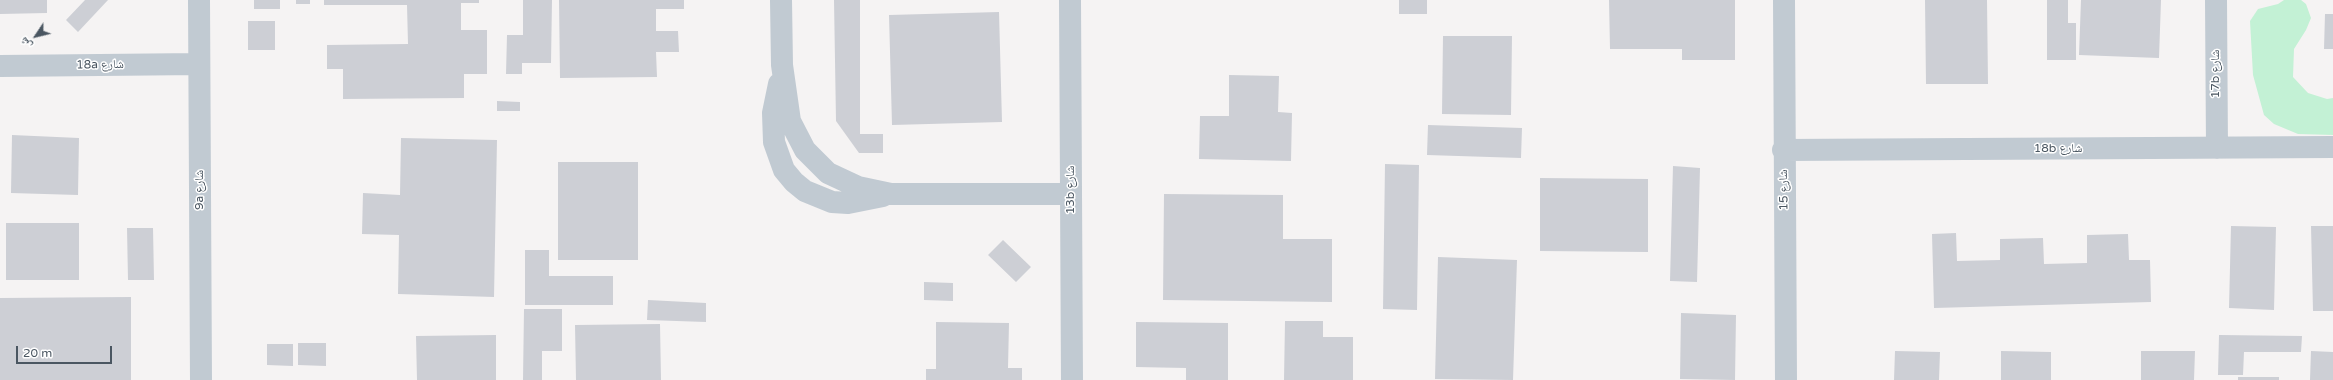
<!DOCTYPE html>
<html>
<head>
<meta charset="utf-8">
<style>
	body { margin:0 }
	#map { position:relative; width:2333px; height:380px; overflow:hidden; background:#f5f3f3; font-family:"Varela Round","Noto Naskh Arabic",sans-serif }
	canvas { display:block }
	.north { position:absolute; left:16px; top:16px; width:40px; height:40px; -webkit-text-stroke:3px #fff; paint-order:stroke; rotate:235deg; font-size:11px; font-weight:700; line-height:16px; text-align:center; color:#4a5661 }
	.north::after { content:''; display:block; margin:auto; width:14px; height:18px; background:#4a5661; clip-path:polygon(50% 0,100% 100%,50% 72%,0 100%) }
	.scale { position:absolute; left:16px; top:346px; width:96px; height:18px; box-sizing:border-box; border:2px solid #4a5661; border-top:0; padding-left:5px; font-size:12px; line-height:14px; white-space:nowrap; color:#4a5661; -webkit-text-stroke:3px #fff; paint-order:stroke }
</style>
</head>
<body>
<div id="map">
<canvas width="2333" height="380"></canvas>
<div class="north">ش</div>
<div class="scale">20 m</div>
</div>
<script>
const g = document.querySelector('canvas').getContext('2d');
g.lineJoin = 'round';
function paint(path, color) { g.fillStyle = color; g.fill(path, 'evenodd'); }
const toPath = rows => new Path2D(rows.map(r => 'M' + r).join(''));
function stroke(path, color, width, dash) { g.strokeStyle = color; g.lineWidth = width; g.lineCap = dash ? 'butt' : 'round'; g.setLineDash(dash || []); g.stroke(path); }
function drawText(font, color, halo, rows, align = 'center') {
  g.font = font + ' "Varela Round","Noto Naskh Arabic",sans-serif'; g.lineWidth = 3; g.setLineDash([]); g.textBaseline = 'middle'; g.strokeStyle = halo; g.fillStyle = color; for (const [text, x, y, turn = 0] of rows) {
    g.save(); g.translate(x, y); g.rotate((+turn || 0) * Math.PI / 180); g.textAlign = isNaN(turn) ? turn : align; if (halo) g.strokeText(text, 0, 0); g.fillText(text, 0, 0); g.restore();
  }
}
paint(toPath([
	[2284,0,2301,0,2306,4,2311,18,2306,30,2294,49,2293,77,2308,93,2327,99,2333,98,2333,135,2298,134,2274,124,2264,115,2253,75,2250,21,2258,9,2278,4]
]), '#c3f1d5');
paint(toPath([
	[0,0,47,0,47,13,0,14],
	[85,0,108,0,78,32,66,20],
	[254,0,280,0,280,9,254,9],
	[296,0,310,0,310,4,296,4],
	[324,0,479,0,479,3,461,3,461,30,487,30,487,74,464,74,464,98,343,99,343,69,327,69,327,45,408,44,407,5,324,5],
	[523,0,552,0,551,63,522,63,522,74,506,74,507,35,523,35],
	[559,0,684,0,684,9,656,9,656,31,678,31,679,52,656,52,657,77,560,78],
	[834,0,860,0,860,134,883,134,883,153,859,153,836,121],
	[1399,0,1427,0,1427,14,1399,14],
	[1609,0,1735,0,1735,60,1682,60,1682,49,1610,49],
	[1925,0,1987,0,1988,84,1926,84],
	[2047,0,2068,0,2068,23,2076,23,2076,60,2047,60],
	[2081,0,2161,0,2159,58,2079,55],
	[999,12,1002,122,892,125,889,15],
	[2325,14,2333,14,2333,49,2324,49],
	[248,21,275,21,275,50,248,50],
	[1443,36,1512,36,1511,115,1442,114],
	[1229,75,1279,76,1278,112,1292,113,1291,161,1199,159,1200,116,1229,116],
	[497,101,520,102,520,111,497,111],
	[1428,125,1522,128,1521,158,1427,155],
	[12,135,79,138,78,195,11,193],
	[401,138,497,140,494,297,398,294,399,235,362,234,363,193,400,195],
	[558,162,638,162,638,260,558,260],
	[1385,164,1419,165,1417,310,1383,309],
	[1673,166,1700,168,1697,282,1670,281],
	[1540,178,1648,179,1648,252,1540,251],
	[1164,194,1283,195,1283,239,1332,239,1332,302,1163,300],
	[6,223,79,223,79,280,6,280],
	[2231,226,2276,227,2274,310,2229,308],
	[2311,226,2333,226,2333,311,2313,311],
	[127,228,153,228,154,280,128,280],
	[1956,233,1957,261,2000,260,2000,239,2043,238,2044,264,2087,263,2087,235,2128,234,2129,260,2150,260,2151,302,1934,308,1932,234],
	[1003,240,1031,267,1016,282,988,255],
	[525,250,549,250,549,276,613,276,613,305,525,305],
	[1438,257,1517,260,1513,380,1435,379],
	[924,282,953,283,953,301,924,300],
	[131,297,131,380,0,380,0,298],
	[648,300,706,303,706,322,647,320],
	[524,309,562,309,562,351,542,351,542,380,523,380],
	[1681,313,1736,315,1735,380,1680,379],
	[1285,321,1323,321,1323,337,1353,337,1353,380,1284,380],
	[936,322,1009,323,1008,368,1022,368,1022,380,926,380,926,369,936,369],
	[1136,322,1228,323,1228,380,1186,380,1186,368,1136,367],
	[660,324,661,380,576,380,575,325],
	[496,335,496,380,417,380,416,336],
	[2219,335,2302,336,2301,352,2244,352,2243,375,2218,375],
	[298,343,326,343,326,366,298,365],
	[267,344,293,344,293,366,267,365],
	[1895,351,1940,352,1939,380,1894,380],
	[2001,351,2051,352,2051,380,2001,380],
	[2141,351,2195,351,2194,380,2141,380],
	[2311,351,2333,352,2333,380,2310,380],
	[2238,377,2279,377,2279,380,2238,380]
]), '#cdcfd5');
stroke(toPath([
	[199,0,201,380],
	[781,0,782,65,790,121,805,150,828,173,858,187,891,194,1071,194],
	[1070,0,1072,380],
	[1784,0,1786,380],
	[2216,0,2217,148],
	[0,66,199,64],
	[779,84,773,113,774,142,784,170,794,182,805,191,832,202,848,203,883,196],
	[1783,150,2333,147]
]), '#c1cad2', 22);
drawText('12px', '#4a5661', '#fff', [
	["18a شارع",100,65,-1],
	["17b شارع",2216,74,-90],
	["18b شارع",2058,149],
	["9a شارع",200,190,-90],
	["13b شارع",1071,190,-90],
	["شارع 15",1784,190,-91]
]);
</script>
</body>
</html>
